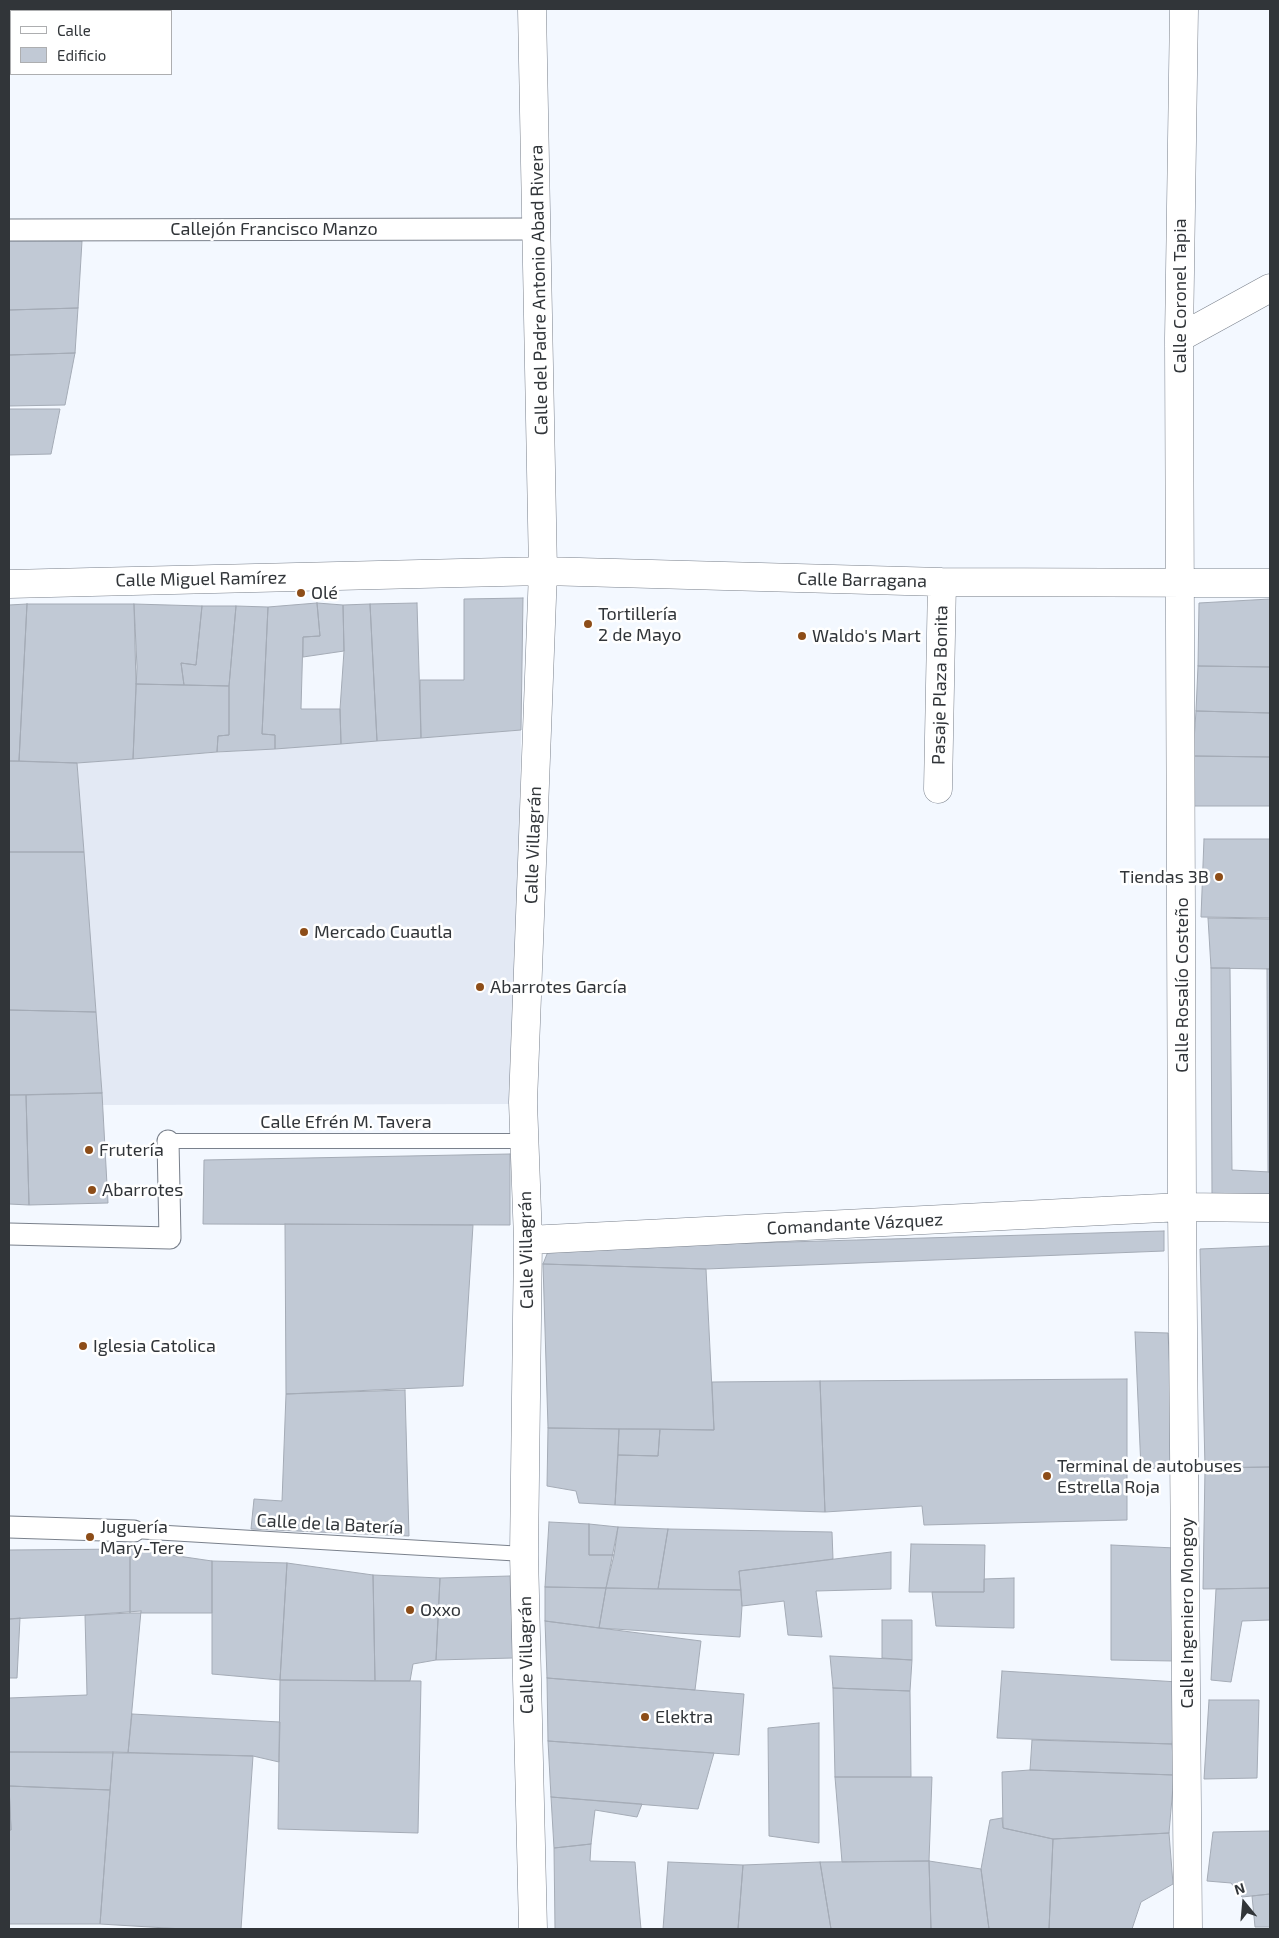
<!DOCTYPE html>
<html>
<head>
<meta charset="utf-8">
<style>
	body { margin:0 }
	#map { position:relative; width:1279px; height:1938px; overflow:hidden; background:#f3f8ff; font-family:"Exo 2",sans-serif }
	canvas { display:block }
	.frame { position:absolute; inset:0; border:10px solid #313539; pointer-events:none }
	.legend { position:absolute; left:10px; top:10px; width:162px; height:65px; box-sizing:border-box; background:#fff; border:1px solid #adaeb0; margin:0; padding:6px 9px; list-style:none; font-size:15px; color:#313539 }
	.legend li { display:flex; align-items:center; gap:10px; height:25px }
	.legend b { width:25px; border:1px solid #adaeb0 }
	.north { position:absolute; left:1219px; top:1878px; width:50px; height:50px; -webkit-text-stroke:4px #fff; paint-order:stroke; rotate:343deg; font-size:14px; font-weight:700; line-height:20px; text-align:center; color:#313539 }
	.north::after { content:''; display:block; margin:auto; width:18px; height:22px; background:#313539; clip-path:polygon(50% 0,100% 100%,50% 72%,0 100%) }
</style>
</head>
<body>
<div id="map">
<canvas width="1279" height="1938"></canvas>
<div class="frame"></div>
<ul class="legend">
<li><b style="height:6px;background:#fff"></b>Calle</li>
<li><b style="height:14px;background:#c1c9d5"></b>Edificio</li>
</ul>
<div class="north">N</div>
</div>
<script>
const g = document.querySelector('canvas').getContext('2d');
g.lineJoin = 'round';
function paint(path, color) { g.fillStyle = color; g.fill(path, 'evenodd'); }
const toPath = rows => new Path2D(rows.map(r => 'M' + r).join(''));
function stroke(path, color, width, dash) { g.strokeStyle = color; g.lineWidth = width; g.lineCap = dash ? 'butt' : 'round'; g.setLineDash(dash || []); g.stroke(path); }
function drawText(font, color, halo, rows, align = 'center') {
  g.font = font + ' "Exo 2",sans-serif'; g.lineWidth = 5; g.setLineDash([]); g.textBaseline = 'middle'; g.strokeStyle = halo; g.fillStyle = color; for (const [text, x, y, turn = 0] of rows) {
    g.save(); g.translate(x, y); g.rotate((+turn || 0) * Math.PI / 180); g.textAlign = isNaN(turn) ? turn : align; if (halo) g.strokeText(text, 0, 0); g.fillText(text, 0, 0); g.restore();
  }
}
paint(toPath([
	[521,730,517,1104,103,1105,77,763]
]), '#e3e9f4');
const building = toPath([
	[9,241,82,241,78,308,9,310,9,241],
	[78,308,75,353,9,355,9,310,78,308],
	[75,353,65,405,9,406,9,355,75,353],
	[9,409,60,409,51,454,9,455,9,409],
	[523,598,521,730,421,738,420,680,464,680,464,599,523,598],
	[1270,599,1270,667,1198,666,1199,603,1270,599],
	[317,603,320,636,303,637,301,709,340,709,341,744,275,749,275,735,262,734,268,607,317,603],
	[317,603,343,605,344,651,303,657,303,637,320,636,317,603],
	[417,603,421,738,377,741,370,604,417,603],
	[27,604,19,761,9,761,9,605,27,604],
	[27,604,134,604,137,667,133,759,77,763,19,761,27,604],
	[134,604,202,606,196,665,181,663,184,685,136,684,134,604],
	[370,604,377,741,341,744,340,709,344,651,343,605,370,604],
	[202,606,236,606,229,686,184,685,181,663,196,665,202,606],
	[236,606,268,607,262,734,275,735,275,749,217,752,218,736,229,735,229,686,236,606],
	[1198,666,1270,667,1270,713,1196,711,1198,666],
	[136,684,229,686,229,735,218,736,217,752,133,759,136,684],
	[1196,711,1270,713,1270,757,1193,756,1196,711],
	[1193,756,1270,757,1270,806,1193,806,1193,756],
	[9,761,77,763,84,852,9,852,9,761],
	[1204,839,1270,839,1270,918,1201,917,1204,839],
	[9,852,84,852,96,1012,9,1010,9,852],
	[1208,918,1270,919,1270,969,1211,968,1208,918],
	[1211,968,1230,968,1232,1170,1270,1172,1270,1199,1212,1197,1211,968],
	[1267,969,1270,969,1270,1172,1268,1172,1267,969],
	[9,1010,96,1012,102,1093,9,1095,9,1010],
	[102,1093,108,1203,29,1205,26,1095,102,1093],
	[9,1095,26,1095,29,1205,9,1204,9,1095],
	[510,1154,510,1225,203,1224,204,1160,510,1154],
	[285,1224,473,1225,463,1386,286,1394,285,1224],
	[1164,1231,1164,1251,706,1269,543,1264,549,1249,1164,1231],
	[1270,1246,1270,1467,1205,1468,1200,1249,1270,1246],
	[543,1264,706,1269,714,1430,548,1428,543,1264],
	[1135,1332,1168,1333,1175,1468,1141,1469,1135,1332],
	[1127,1379,1127,1520,924,1525,922,1506,825,1512,820,1381,1127,1379],
	[820,1381,825,1512,615,1505,618,1455,658,1456,660,1429,714,1430,712,1382,820,1381],
	[405,1390,409,1536,251,1529,254,1499,282,1501,286,1394,405,1390],
	[548,1428,619,1429,615,1505,579,1503,576,1491,547,1486,548,1428],
	[619,1429,660,1429,658,1456,618,1455,619,1429],
	[1270,1467,1270,1588,1203,1589,1205,1468,1270,1467],
	[549,1522,589,1524,589,1555,614,1555,606,1588,545,1587,549,1522],
	[589,1524,618,1527,614,1555,589,1555,589,1524],
	[618,1527,668,1529,658,1589,606,1588,618,1527],
	[668,1529,832,1532,833,1559,739,1571,741,1590,658,1589,668,1529],
	[911,1544,985,1545,984,1592,909,1592,911,1544],
	[1111,1545,1175,1548,1174,1661,1111,1660,1111,1545],
	[130,1549,130,1613,9,1619,9,1550,130,1549],
	[130,1549,212,1561,212,1613,130,1613,130,1549],
	[891,1552,891,1589,816,1591,822,1637,788,1635,784,1601,742,1606,739,1571,891,1552],
	[212,1561,287,1563,280,1680,212,1674,212,1561],
	[287,1563,373,1575,375,1681,280,1680,287,1563],
	[373,1575,440,1578,436,1660,413,1664,410,1681,375,1681,373,1575],
	[510,1576,513,1658,436,1660,440,1578,510,1576],
	[1014,1578,1014,1628,936,1626,932,1592,984,1592,984,1579,1014,1578],
	[545,1587,606,1588,599,1628,545,1621,545,1587],
	[606,1588,741,1590,742,1606,740,1637,599,1628,606,1588],
	[1270,1588,1270,1620,1242,1621,1231,1682,1211,1680,1216,1589,1270,1588],
	[141,1611,128,1753,9,1752,9,1698,87,1695,85,1615,141,1611],
	[20,1618,17,1678,9,1678,9,1619,20,1618],
	[882,1620,912,1620,912,1660,882,1658,882,1620],
	[545,1621,701,1641,695,1690,547,1678,545,1621],
	[830,1656,912,1660,910,1691,833,1688,830,1656],
	[1002,1671,1178,1682,1172,1744,997,1738,1002,1671],
	[547,1678,744,1694,739,1755,548,1741,547,1678],
	[280,1680,421,1681,418,1833,278,1829,280,1680],
	[833,1688,910,1691,911,1777,835,1777,833,1688],
	[1209,1700,1259,1700,1257,1778,1204,1779,1209,1700],
	[132,1714,280,1722,279,1762,253,1756,128,1753,132,1714],
	[819,1723,819,1843,769,1836,768,1728,819,1723],
	[1032,1740,1172,1744,1174,1775,1030,1770,1032,1740],
	[548,1741,714,1753,698,1809,551,1797,548,1741],
	[9,1752,113,1752,110,1790,9,1786,11,1830,9,1830,9,1752],
	[113,1752,253,1756,241,1929,183,1929,100,1924,113,1752],
	[1030,1770,1174,1775,1169,1833,1053,1839,1003,1828,1002,1772,1030,1770],
	[835,1777,932,1777,929,1861,842,1862,835,1777],
	[9,1786,110,1790,100,1924,9,1924,9,1830,11,1830,9,1786],
	[551,1797,642,1804,637,1817,595,1810,591,1844,554,1848,551,1797],
	[1002,1818,1003,1828,1053,1839,1049,1929,989,1929,981,1869,990,1820,1002,1818],
	[1270,1831,1270,1894,1242,1897,1231,1883,1207,1881,1213,1832,1270,1831],
	[1169,1833,1173,1884,1141,1902,1132,1929,1049,1929,1053,1839,1169,1833],
	[591,1844,590,1861,635,1862,641,1929,555,1929,554,1848,591,1844],
	[929,1861,931,1929,831,1929,820,1862,929,1861],
	[929,1861,981,1869,989,1929,931,1929,929,1861],
	[668,1862,743,1865,738,1929,663,1929,668,1862],
	[820,1862,831,1929,738,1929,743,1865,820,1862],
	[1270,1894,1270,1927,1255,1927,1252,1896,1270,1894]
]);
paint(building, '#c1c9d5');
stroke(building, '#a4abb6', 1);
const service = toPath([
	[168,1141,524,1141],
	[134,1531,524,1554]
]);
const pedestrian = toPath([
	[9,230,538,229],
	[9,1234,170,1238,168,1141],
	[9,1527,134,1531]
]);
const minor = toPath([
	[532,9,543,571,523,1102,528,1240,524,1554,533,1929],
	[1184,9,1179,338,1182,1207,1188,1929],
	[1179,338,1270,288],
	[9,584,543,571,942,582,1270,583],
	[938,789,942,582],
	[528,1240,1182,1207,1270,1208]
]);
stroke(service, '#7a818c', 16);
stroke(pedestrian, '#7a818c', 23);
stroke(minor, '#7a818c', 29);
stroke(service, '#fff', 14);
stroke(pedestrian, '#fff', 21);
stroke(minor, '#fff', 28);
for (const [x, y, r, color] of [
	[301,593,5,"#8d4d18"],
	[588,624,5,"#8d4d18"],
	[802,636,5,"#8d4d18"],
	[1219,877,5,"#8d4d18"],
	[304,932,5,"#8d4d18"],
	[480,987,5,"#8d4d18"],
	[89,1150,5,"#8d4d18"],
	[92,1190,5,"#8d4d18"],
	[83,1346,5,"#8d4d18"],
	[1047,1476,5,"#8d4d18"],
	[90,1537,5,"#8d4d18"],
	[410,1610,5,"#8d4d18"],
	[645,1717,5,"#8d4d18"]
]) { const dot = new Path2D(); dot.arc(x, y, r, 0, 2 * Math.PI); g.fillStyle = color; g.fill(dot); stroke(dot, '#fff', 2); }
drawText('18px', '#313539', '#fff', [
	["Callejón Francisco Manzo",274,229],
	["Calle del Padre Antonio Abad Rivera",539,290,-91],
	["Calle Coronel Tapia",1180,296,-90],
	["Calle Miguel Ramírez",201,579,-1],
	["Calle Barragana",862,580,1],
	["Pasaje Plaza Bonita",940,685,-89],
	["Calle Villagrán",533,845,-88],
	["Calle Rosalío Costeño",1182,985,-90],
	["Calle Efrén M. Tavera",346,1122],
	["Comandante Vázquez",855,1224,-3],
	["Calle Villagrán",526,1250,-91],
	["Calle de la Batería",330,1524,3],
	["Calle Ingeniero Mongoy",1187,1613,-90],
	["Calle Villagrán",526,1655,-91]
]);
drawText('18px', '#313539', '#fff', [
	["Olé",311,593],
	["Tortillería",598,614],
	["2 de Mayo",598,635],
	["Waldo's Mart",812,636],
	["Tiendas 3B",1209,877,"right"],
	["Mercado Cuautla",314,932],
	["Abarrotes García",490,987],
	["Frutería",99,1150],
	["Abarrotes",102,1190],
	["Iglesia Catolica",93,1346],
	["Terminal de autobuses",1057,1466],
	["Estrella Roja",1057,1487],
	["Juguería",100,1527],
	["Mary-Tere",100,1548],
	["Oxxo",420,1610],
	["Elektra",655,1717]
], 'left');
</script>
</body>
</html>
